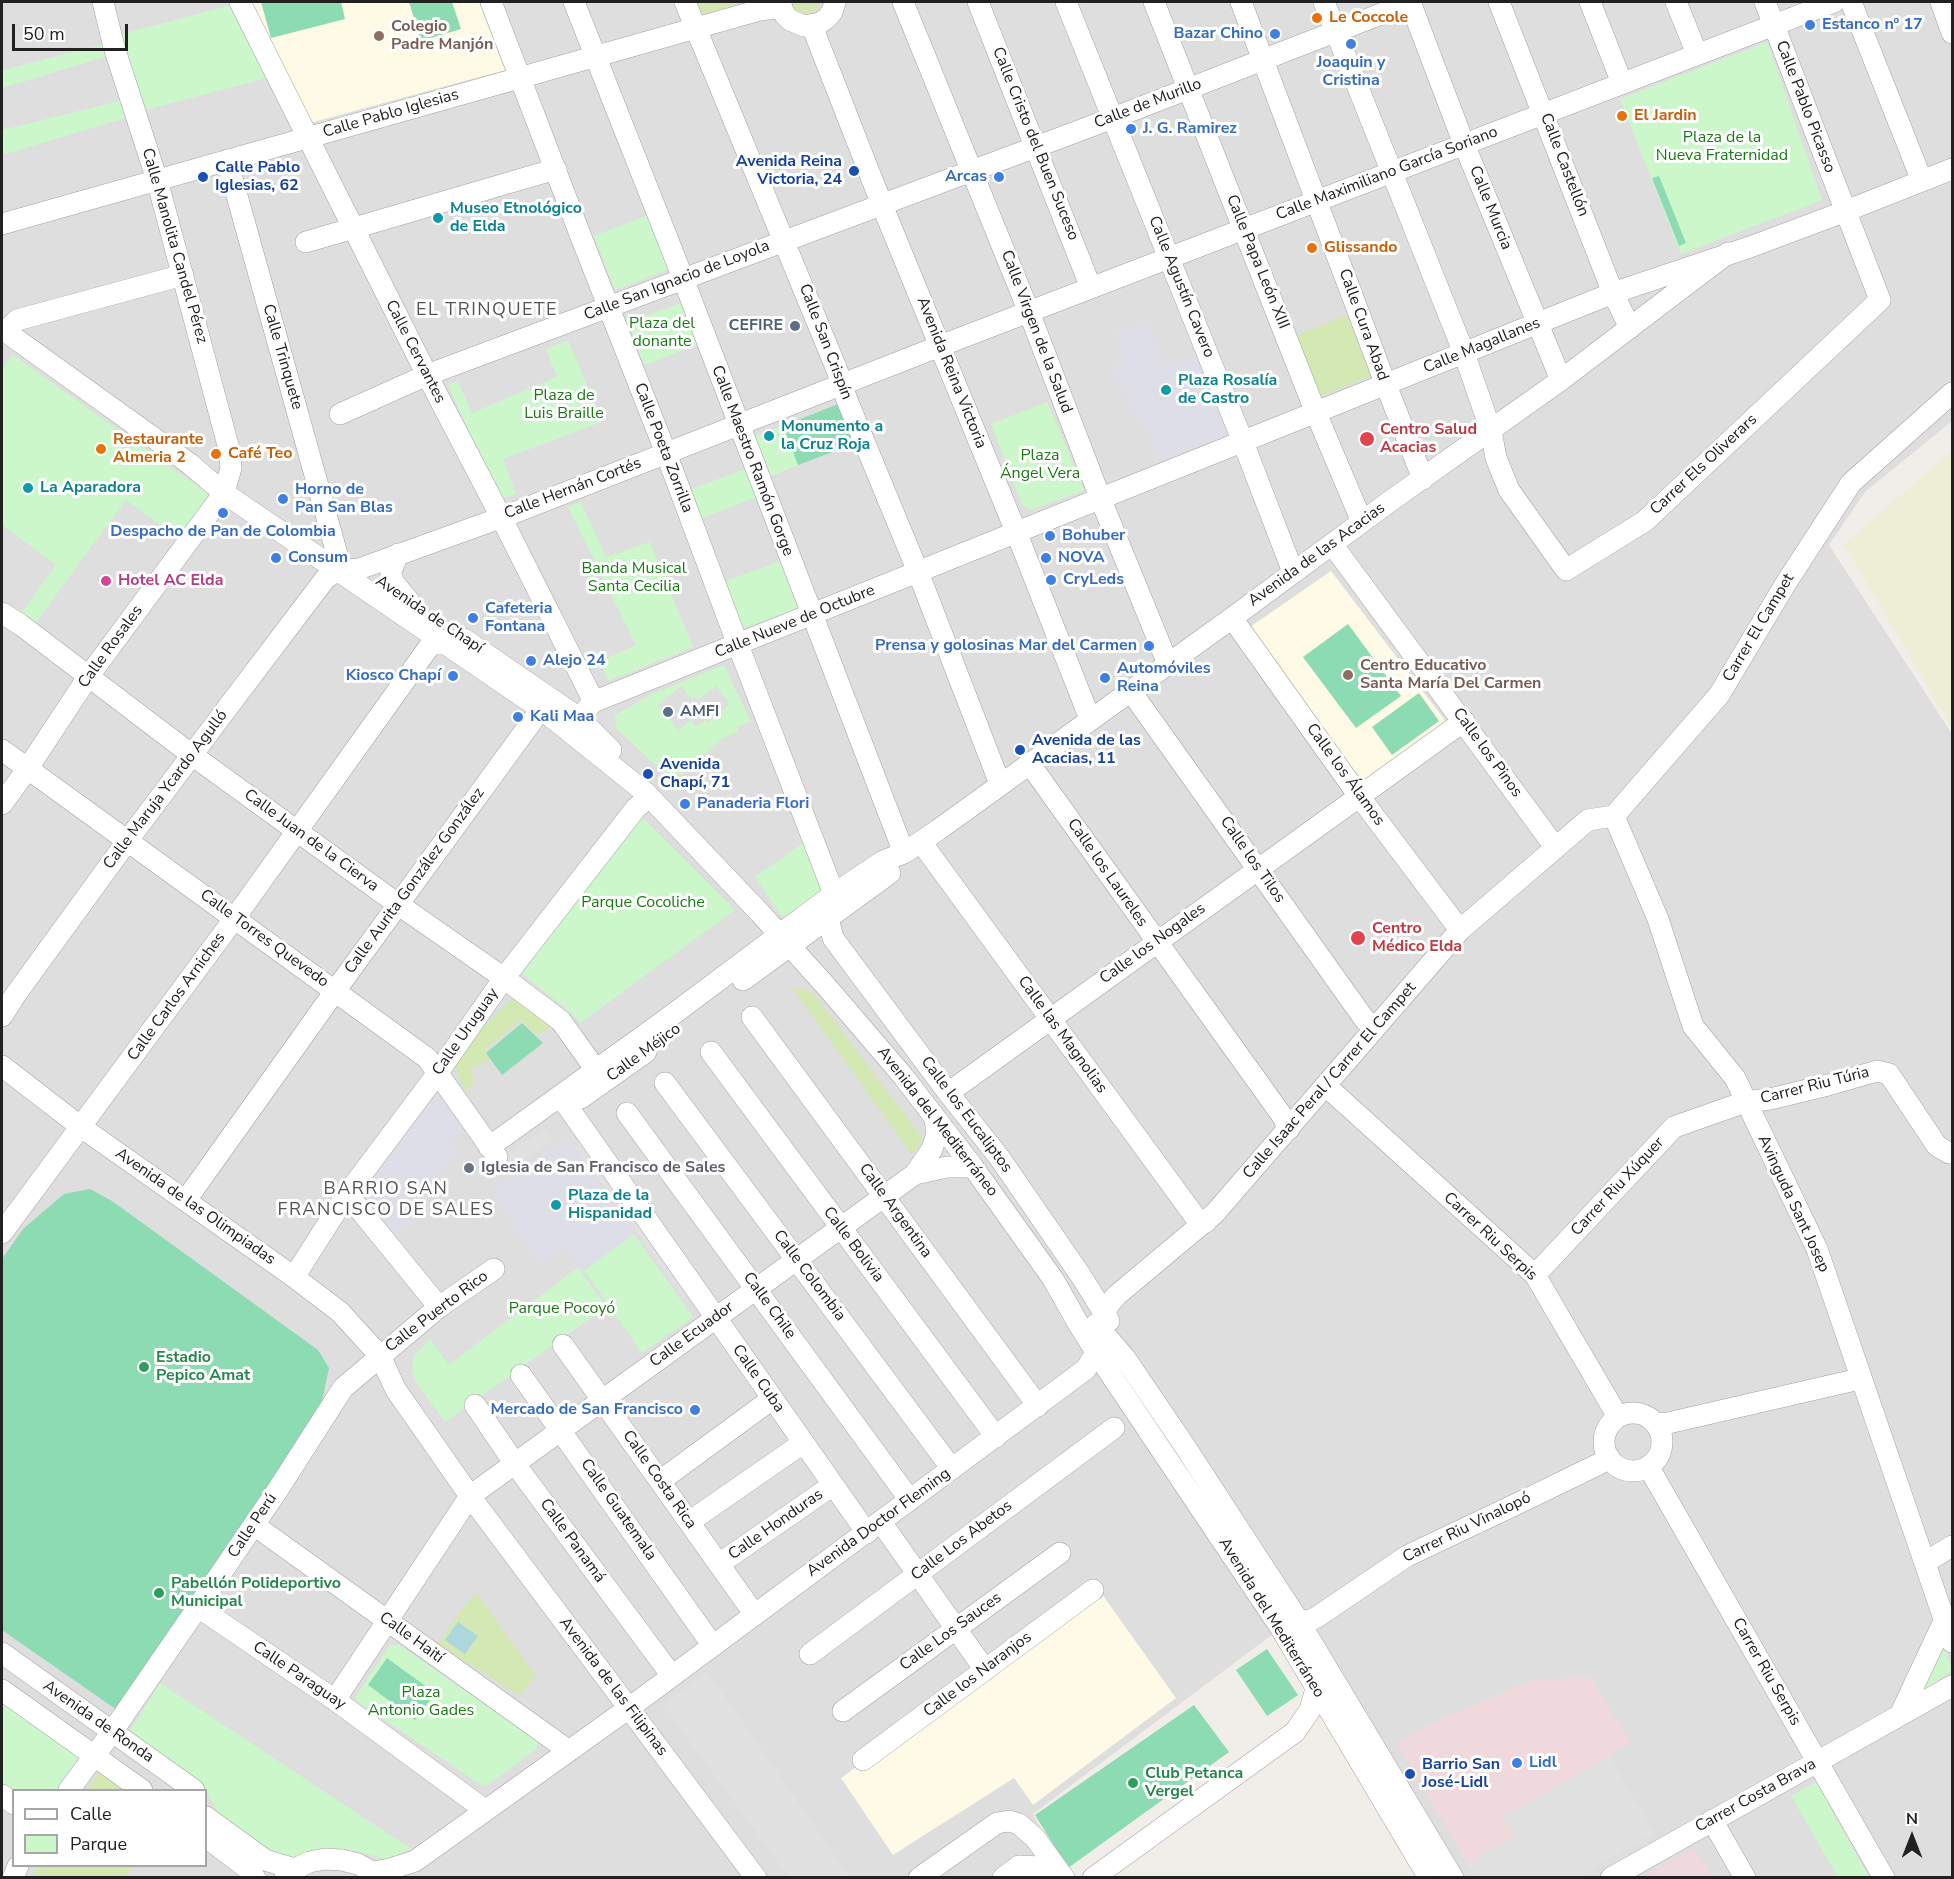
<!DOCTYPE html>
<html>
<head>
<meta charset="utf-8">
<style>
	body { margin:0 }
	#map { position:relative; width:1954px; height:1879px; overflow:hidden; background:#f1ede9; font-family:"Nunito Sans",sans-serif }
	canvas { display:block }
	.frame { position:absolute; inset:0; border:3px solid #212121; pointer-events:none }
	.legend { position:absolute; left:12px; top:1789px; width:195px; height:78px; box-sizing:border-box; background:#fff; border:2px solid #a6a6a6; margin:0; padding:8px 10px; list-style:none; font-size:18px; color:#212121 }
	.legend li { display:flex; align-items:center; gap:12px; height:30px }
	.legend b { width:30px; border:2px solid #a6a6a6 }
	.north { position:absolute; left:1882px; top:1807px; width:60px; height:60px; -webkit-text-stroke:4px #fff; paint-order:stroke; rotate:0deg; font-size:16px; font-weight:700; line-height:24px; text-align:center; color:#212121 }
	.north::after { content:''; display:block; margin:auto; width:21px; height:27px; background:#212121; clip-path:polygon(50% 0,100% 100%,50% 72%,0 100%) }
	.scale { position:absolute; left:12px; top:24px; width:116px; height:27px; box-sizing:border-box; border:3px solid #212121; border-top:0; padding-left:8px; font-size:18px; line-height:21px; white-space:nowrap; color:#212121; -webkit-text-stroke:4px #fff; paint-order:stroke }
</style>
</head>
<body>
<div id="map">
<canvas width="1954" height="1879"></canvas>
<div class="frame"></div>
<ul class="legend">
<li><b style="height:8px;background:#fff"></b>Calle</li>
<li><b style="height:16px;background:#ccf7ca"></b>Parque</li>
</ul>
<div class="north">N</div>
<div class="scale">50 m</div>
</div>
<script>
const g = document.querySelector('canvas').getContext('2d');
g.lineJoin = 'round';
function paint(path, color) { g.fillStyle = color; g.fill(path, 'evenodd'); }
const toPath = rows => new Path2D(rows.map(r => 'M' + r).join(''));
function stroke(path, color, width, dash) { g.strokeStyle = color; g.lineWidth = width; g.lineCap = dash ? 'butt' : 'round'; g.setLineDash(dash || []); g.stroke(path); }
function drawText(font, color, halo, rows, align = 'center') {
  g.font = font + ' "Nunito Sans",sans-serif'; g.lineWidth = 6; g.setLineDash([]); g.textBaseline = 'middle'; g.strokeStyle = halo; g.fillStyle = color; for (const [text, x, y, turn = 0] of rows) {
    g.save(); g.translate(x, y); g.rotate((+turn || 0) * Math.PI / 180); g.textAlign = isNaN(turn) ? turn : align; if (halo) g.strokeText(text, 0, 0); g.fillText(text, 0, 0); g.restore();
  }
}
paint(toPath([
	[2,2,1952,2,1952,421,1865,492,1829,545,1952,734,1952,1877,1445,1877,1289,1622,1033,1814,1068,1877,2,1878],
	[14,1790,206,1790,206,1866,14,1866]
]), '#dfdedf');
paint(toPath([
	[1590,1677,1630,1742,1609,1756,1654,1833,1578,1877,1476,1877,1397,1743,1436,1722,1529,1681],
	[1694,1848,1711,1877,1644,1877]
]), '#f0d9dc');
paint(toPath([
	[250,2,479,2,505,70,310,123],
	[1331,571,1447,723,1363,783,1250,627],
	[1099,1590,1176,1698,1033,1805,1014,1778,893,1855,841,1778]
]), '#fefae5');
paint(toPath([
	[1952,451,1952,728,1844,544]
]), '#eeedd6');
paint(toPath([
	[696,2,750,2,704,15,700,14],
	[791,2,821,2,817,10,812,13,806,14,795,10],
	[1348,315,1371,376,1316,398,1292,337],
	[791,986,814,994,923,1139,912,1155],
	[517,994,557,1022,538,1035,521,1020,484,1050,490,1059,471,1070,475,1082,465,1091,452,1058],
	[476,1593,536,1676,519,1695,438,1644,460,1612],
	[99,1772,122,1790,87,1790],
	[39,1866,136,1866,124,1877,31,1877]
]), '#d3e8b2');
paint(toPath([
	[232,5,267,78,142,111,122,34],
	[1767,42,1822,200,1681,254,1620,99],
	[109,43,112,55,2,88,2,70],
	[123,100,129,117,2,155,2,130],
	[651,214,672,268,615,290,594,236],
	[681,303,697,345,644,365,628,322],
	[568,340,602,422,503,459,516,494,500,499,448,385,458,381,472,413,557,377,546,349],
	[13,355,209,495,178,538,126,500,34,625,20,614,56,565,2,525,2,370],
	[1047,402,1084,490,1031,510,1022,505,991,424],
	[783,426,798,465,769,477,753,437],
	[745,469,757,497,702,518,692,489],
	[581,502,606,557,650,542,693,647,608,681,601,661,636,645,568,507],
	[783,560,800,608,743,628,726,581],
	[724,665,751,722,737,726,738,732,724,737,681,775,679,773,671,780,616,728,615,715,652,694],
	[681,686,692,699,695,696,698,700,716,686,728,701,728,706,707,723,705,720,696,726,691,720,678,730,658,705],
	[639,814,735,910,580,1023,569,1011,521,973],
	[803,843,827,894,788,918,781,915,755,877],
	[634,1234,693,1317,642,1353,584,1270],
	[578,1267,606,1307,445,1422,415,1381,412,1370,413,1357,430,1339,449,1365],
	[1942,1638,1952,1670,1919,1694],
	[390,1645,399,1645,539,1742,536,1749,488,1785,479,1784,357,1701,356,1696],
	[160,1683,411,1849,388,1859,343,1849,292,1858,266,1848,221,1818,204,1787,130,1731],
	[2,1704,79,1757,80,1762,59,1790,14,1790,13,1795,2,1786],
	[1816,1782,1869,1877,1838,1877,1791,1796]
]), '#ccf7ca');
paint(toPath([
	[261,2,341,2,345,19,271,38],
	[409,2,452,2,461,29,421,41],
	[1659,176,1686,243,1679,246,1652,178],
	[838,404,854,444,798,465,783,426],
	[1348,624,1401,696,1356,728,1303,657],
	[1419,693,1439,721,1392,755,1372,727],
	[522,1023,543,1043,502,1075,486,1053],
	[90,1189,112,1201,318,1350,329,1368,322,1401,294,1455,117,1710,2,1630,2,1259,23,1229,64,1194],
	[1267,1649,1298,1695,1267,1716,1236,1670],
	[387,1658,435,1693,415,1720,368,1685],
	[1194,1705,1229,1752,1068,1868,1035,1815]
]), '#8cdbb2');
paint(toPath([
	[545,1129,553,1140,504,1173,496,1161],
	[587,1141,693,1289,684,1299,574,1146],
	[707,1671,850,1877,789,1877,671,1716,665,1703],
	[1609,1756,1654,1833,1578,1877,1476,1877,1467,1863,1514,1836,1503,1817]
]), '#e1e1e1');
paint(toPath([
	[1146,321,1165,367,1195,356,1228,435,1161,461,1149,433,1136,413,1111,366,1127,359,1115,333],
	[437,1094,466,1129,447,1141,458,1153,414,1197,408,1214,415,1220,392,1235,359,1192],
	[567,1139,634,1234,584,1270,566,1245,541,1263,491,1192]
]), '#dddee7');
paint(toPath([
	[458,1622,478,1636,465,1654,445,1640]
]), '#acd7dc');
const minor = toPath([
	[240,2,427,375,501,517,591,696,593,702],
	[491,2,583,242,666,453,738,645,834,894],
	[574,2,679,268,904,853],
	[685,2,837,370,847,400,918,572,1000,784],
	[780,2,784,14,790,20,804,26,820,23,827,18,832,12,835,2],
	[903,2,1029,312,1101,500,1168,664],
	[978,2,1091,288],
	[1066,2,1243,442,1293,572],
	[1154,2,1316,413,1362,522],
	[1241,2,1386,385,1423,479],
	[1324,2,1464,353,1491,431,1496,458,1509,490,1566,570,1645,521,1880,300,1765,2],
	[1410,2,1464,144,1561,380],
	[1499,2,1613,293,1630,328],
	[1590,2,1622,83],
	[1676,2,1697,54],
	[1851,2,1922,181],
	[1941,2,1952,33],
	[812,26,882,205,1017,534,1090,719],
	[227,160,337,554],
	[2,224,760,10,781,7],
	[306,242,556,169],
	[2,329,190,464,224,493,541,709,646,793,760,913,826,986,903,1076,973,1167,1053,1279,1079,1325,1103,1363,1280,1627,1429,1878],
	[5,332,17,320,183,275],
	[340,414,427,375,1113,118,1412,2],
	[1332,544,1555,847],
	[398,554,391,571,391,576,394,583,409,601],
	[2,613,21,625,192,755,399,905,504,978,561,1021,596,1070,606,1077],
	[1232,618,1359,796,1460,930],
	[464,639,579,718,611,750],
	[1130,690,1365,1020,1375,1028],
	[579,718,593,702,1613,293,1750,247,1846,211,1952,169],
	[2,750,427,1058,497,1157],
	[1029,763,1283,1117,1289,1129],
	[2,804,28,768,88,677,224,493,231,468,229,449,157,180,114,47,103,2],
	[1614,816,1658,919,1693,1026,1735,1078,1817,1249,1952,1642],
	[921,842,1196,1218,1206,1222],
	[828,918,833,938,946,1090,999,1157,1081,1276,1109,1321],
	[743,980,890,873],
	[2,1016,16,994,128,840,234,699,325,579,332,574,338,571,359,569,511,514,940,346,1834,2],
	[752,1017,1038,1406],
	[711,1052,996,1437],
	[2,1066,81,1127,294,1277,340,1312,380,1356,396,1390,470,1496,756,1878],
	[665,1083,952,1469],
	[1326,1086,1535,1275,1618,1417],
	[946,1090,955,1088,1464,721],
	[559,1097,568,1107,867,1533],
	[581,1098,646,1052],
	[627,1113,910,1500],
	[489,1147,664,1021,834,894,883,861,904,853,938,830,1232,618,1389,502,1561,380,1728,253],
	[915,1174,947,1167,973,1167],
	[347,1194,439,1307],
	[186,1200,335,991,541,709],
	[2,1233,234,919,426,651,431,644,445,644],
	[1535,1275,1674,1127,1745,1102,1770,1099,1828,1085,1877,1071,1889,1074,1937,1146,1949,1153,1952,1152],
	[294,1277,347,1194,437,1074,504,978,636,808,649,797],
	[1096,1324,1125,1358,1184,1445,1298,1620,1453,1878],
	[563,1345,755,1615],
	[521,1375,713,1646],
	[475,1405,515,1464,672,1676],
	'1604 1442a29 29 0 1 1 58 0a29 29 0 1 1-58 0Z',
	[1657,1424,1668,1423,1855,1380,1861,1376],
	[1648,1466,1884,1878],
	[660,1481,772,1399],
	[689,1522,803,1443],
	[881,1522,985,1670],
	[254,1525,569,1751],
	[1926,1562,1952,1546],
	[719,1564,833,1485],
	[198,1607,335,1700,485,1810],
	[1298,1620,1309,1621,1317,1617,1407,1556,1525,1500,1599,1464,1609,1457],
	[2,1653,194,1790],
	[810,1654,1114,1428],
	[2,1690,142,1790],
	[335,1700,470,1496,915,1174,932,1149,937,1134,935,1119],
	[843,1711,1060,1553],
	[1900,1715,1945,1619],
	[863,1760,1093,1590],
	[69,1790,112,1732,198,1607,277,1491,343,1388,439,1307,494,1269],
	[2,1795,14,1804],
	[206,1817,265,1860,295,1869],
	[1712,1820,1745,1878],
	[206,1837,247,1868,255,1878],
	[372,1872,390,1869,415,1861,629,1708,1086,1369,1099,1347,1104,1313,1110,1303,1117,1295,1215,1213,1460,930,1588,820,1614,816,1719,695,1786,583,1851,483,1952,393],
	[13,1878,18,1866],
	[285,1878,295,1869,309,1862,325,1859,342,1860,358,1864,372,1872,378,1878],
	[919,1878,997,1823,1009,1821,1019,1824,1035,1838,1064,1878],
	[1003,1878,1019,1866,1040,1867,1062,1878],
	[1093,1878,1295,1732,1310,1710,1316,1689],
	[1611,1878,1952,1686]
]);
stroke(minor, '#a2a2a2', 22);
stroke(minor, '#fff', 21);
for (const [x, y, r, color] of [
	[1317,18,6,"#e8710a"],
	[1810,25,6,"#3f7fe0"],
	[1275,34,6,"#3f7fe0"],
	[379,36,6,"#8d6e63"],
	[1351,44,6,"#3f7fe0"],
	[1622,116,6,"#e8710a"],
	[1131,129,6,"#3f7fe0"],
	[854,171,6,"#1a4fb4"],
	[203,177,6,"#1a4fb4"],
	[999,177,6,"#3f7fe0"],
	[438,218,6,"#0f9aa8"],
	[1312,248,6,"#e8710a"],
	[795,326,6,"#5c6f8a"],
	[1166,390,6,"#0f9aa8"],
	[769,436,6,"#0f9aa8"],
	[1367,439,8,"#e0444e"],
	[101,449,6,"#e8710a"],
	[216,454,6,"#e8710a"],
	[28,488,6,"#0f9aa8"],
	[283,499,6,"#3f7fe0"],
	[223,513,6,"#3f7fe0"],
	[1050,536,6,"#3f7fe0"],
	[276,558,6,"#3f7fe0"],
	[1046,558,6,"#3f7fe0"],
	[1051,580,6,"#3f7fe0"],
	[106,581,6,"#d1479c"],
	[473,618,6,"#3f7fe0"],
	[1149,646,6,"#3f7fe0"],
	[531,661,6,"#3f7fe0"],
	[1348,675,6,"#8d6e63"],
	[453,676,6,"#3f7fe0"],
	[1105,678,6,"#3f7fe0"],
	[668,712,6,"#5c6f8a"],
	[518,717,6,"#3f7fe0"],
	[1020,750,6,"#1a4fb4"],
	[648,774,6,"#1a4fb4"],
	[685,804,6,"#3f7fe0"],
	[1358,938,8,"#e0444e"],
	[469,1168,6,"#6b7280"],
	[556,1205,6,"#0f9aa8"],
	[144,1367,6,"#2e9e5b"],
	[695,1410,6,"#3f7fe0"],
	[159,1593,6,"#2e9e5b"],
	[1517,1763,6,"#3f7fe0"],
	[1410,1774,6,"#1a4fb4"],
	[1133,1783,6,"#2e9e5b"]
]) { const dot = new Path2D(); dot.arc(x, y, r, 0, 2 * Math.PI); g.fillStyle = color; g.fill(dot); stroke(dot, '#fff', 2); }
drawText('bold 16px', '#c56008', '#fff', [
	["Le Coccole",1329,18],
	["El Jardin",1634,116],
	["Glissando",1324,248],
	["Restaurante",113,440],
	["Almeria 2",113,458],
	["Café Teo",228,454]
], 'left');
drawText('bold 16px', '#366cbe', '#fff', [
	["Estanco nº 17",1822,25],
	["Bazar Chino",1263,34,"right"],
	["Joaquin y",1351,63,"center"],
	["Cristina",1351,81,"center"],
	["J. G. Ramirez",1143,129],
	["Arcas",987,177,"right"],
	["Horno de",295,490],
	["Pan San Blas",295,508],
	["Despacho de Pan de Colombia",223,532,"center"],
	["Bohuber",1062,536],
	["Consum",288,558],
	["NOVA",1058,558],
	["CryLeds",1063,580],
	["Cafeteria",485,609],
	["Fontana",485,627],
	["Prensa y golosinas Mar del Carmen",1137,646,"right"],
	["Alejo 24",543,661],
	["Automóviles",1117,669],
	["Reina",1117,687],
	["Kiosco Chapí",441,676,"right"],
	["Kali Maa",530,717],
	["Panaderia Flori",697,804],
	["Mercado de San Francisco",683,1410,"right"],
	["Lidl",1529,1763]
], 'left');
drawText('bold 16px', '#785e54', '#fff', [
	["Colegio",391,27],
	["Padre Manjón",391,45],
	["Centro Educativo",1360,666],
	["Santa María Del Carmen",1360,684]
], 'left');
drawText('16px', '#212121', '#fff', [
	["Calle de Murillo",1148,104,-21],
	["Calle Pablo Picasso",1805,107,69],
	["Calle Pablo Iglesias",391,114,-16],
	["Calle Cristo del Buen Suceso",1035,144,68],
	["Calle Castellón",1564,165,69],
	["Calle Maximiliano García Soriano",1387,174,-21],
	["Calle Murcia",1490,208,68],
	["Calle Manolita Candel Pérez",174,246,74],
	["Calle Papa León XIII",1257,262,68],
	["Calle San Ignacio de Loyola",677,281,-21],
	["Calle Agustín Cavero",1181,287,68],
	["Calle Cura Abad",1363,325,70],
	["Calle Virgen de la Salud",1036,332,69],
	["Calle San Crispín",825,342,69],
	["Calle Magallanes",1482,346,-22],
	["Calle Cervantes",415,352,63],
	["Calle Trinquete",282,357,74],
	["Avenida Reina Victoria",951,373,68],
	["Calle Poeta Zorrilla",663,448,69],
	["Calle Maestro Ramón Gorge",752,461,69],
	["Carrer Els Oliverars",1704,465,-43],
	["Calle Hernán Cortés",573,489,-21],
	["Avenida de las Acacias",1317,555,-36],
	["Avenida de Chapí",429,615,34],
	["Calle Nueve de Octubre",795,622,-22],
	["Carrer El Campet",1759,628,-59],
	["Calle Rosales",111,647,-54],
	["Calle los Pinos",1487,753,54],
	["Calle los Álamos",1345,775,54],
	["Calle Maruja Ycardo Agulló",166,790,-53],
	["Calle Juan de la Cierva",311,841,36],
	["Calle los Tilos",1252,860,55],
	["Calle los Laureles",1107,873,55],
	["Calle Aurita González González",415,881,-54],
	["Calle Torres Quevedo",264,939,36],
	["Calle los Nogales",1153,944,-36],
	["Calle Carlos Arniches",177,997,-54],
	["Calle Uruguay",466,1032,-55],
	["Calle las Magnolias",1062,1035,54],
	["Calle Méjico",644,1053,-36],
	["Calle Isaac Peral / Carrer El Campet",1330,1081,-49],
	["Carrer Riu Túria",1815,1086,-14],
	["Calle los Eucaliptos",966,1115,53],
	["Avenida del Mediterráneo",937,1122,52],
	["Carrer Riu Xúquer",1618,1187,-47],
	["Avinguda Sant Josep",1793,1204,65],
	["Avenida de las Olimpiadas",195,1207,35],
	["Calle Argentina",895,1211,54],
	["Carrer Riu Serpis",1490,1237,43],
	["Calle Bolivia",853,1245,53],
	["Calle Colombia",809,1276,53],
	["Calle Chile",769,1306,54],
	["Calle Puerto Rico",437,1312,-37],
	["Calle Ecuador",692,1335,-36],
	["Calle Cuba",758,1379,55],
	["Calle Costa Rica",659,1480,55],
	["Calle Guatemala",618,1510,55],
	["Avenida Doctor Fleming",879,1523,-36],
	["Calle Honduras",776,1525,-35],
	["Calle Perú",253,1526,-56],
	["Carrer Riu Vinalopó",1467,1528,-26],
	["Calle Panamá",572,1541,54],
	["Calle Los Abetos",962,1541,-37],
	["Avenida del Mediterráneo",1271,1618,58],
	["Calle Los Sauces",951,1632,-36],
	["Calle Haití",411,1638,36],
	["Carrer Riu Serpis",1766,1672,60],
	["Calle los Naranjos",978,1675,-37],
	["Calle Paraguay",299,1676,34],
	["Avenida de las Filipinas",613,1687,53],
	["Avenida de Ronda",98,1722,35],
	["Carrer Costa Brava",1756,1796,-29]
]);
drawText('16px', '#177c12', '#fff', [
	["Plaza de la",1722,138],
	["Nueva Fraternidad",1722,156],
	["Plaza del",662,324],
	["donante",662,342],
	["Plaza de",564,396],
	["Luis Braille",564,414],
	["Plaza",1040,456],
	["Ángel Vera",1040,474],
	["Banda Musical",634,569],
	["Santa Cecilia",634,587],
	["Parque Cocoliche",643,903],
	["Parque Pocoyó",562,1309],
	["Plaza",421,1693],
	["Antonio Gades",421,1711]
]);
drawText('bold 16px', '#164399', '#fff', [
	["Avenida Reina",842,162,"right"],
	["Victoria, 24",842,180,"right"],
	["Calle Pablo",215,168],
	["Iglesias, 62",215,186],
	["Avenida de las",1032,741],
	["Acacias, 11",1032,759],
	["Avenida",660,765],
	["Chapí, 71",660,783],
	["Barrio San",1422,1765],
	["José-Lidl",1422,1783]
], 'left');
drawText('bold 16px', '#0d838f', '#fff', [
	["Museo Etnológico",450,209],
	["de Elda",450,227],
	["Plaza Rosalía",1178,381],
	["de Castro",1178,399],
	["Monumento a",781,427],
	["la Cruz Roja",781,445],
	["La Aparadora",40,488],
	["Plaza de la",568,1196],
	["Hispanidad",568,1214]
], 'left');
drawText('bold 16px', '#4e5e75', '#fff', [
	["CEFIRE",783,326],
	["AMFI",680,712,"left"]
], 'right');
drawText('bold 16px', '#be3a42', '#fff', [
	["Centro Salud",1380,430],
	["Acacias",1380,448],
	["Centro",1372,929],
	["Médico Elda",1372,947]
], 'left');
drawText('bold 16px', '#b23c85', '#fff', [
	["Hotel AC Elda",118,581]
], 'left');
drawText('bold 16px', '#5b616d', '#fff', [
	["Iglesia de San Francisco de Sales",481,1168]
], 'left');
drawText('bold 16px', '#27864d', '#fff', [
	["Estadio",156,1358],
	["Pepico Amat",156,1376],
	["Pabellón Polideportivo",171,1584],
	["Municipal",171,1602],
	["Club Petanca",1145,1774],
	["Vergel",1145,1792]
], 'left');
g.letterSpacing = '1.5px';
drawText('18px', '#545454', '#fff', [
	["EL TRINQUETE",487,311],
	["BARRIO SAN",386,1190],
	["FRANCISCO DE SALES",386,1211]
]);
g.letterSpacing = '0px';
</script>
</body>
</html>
